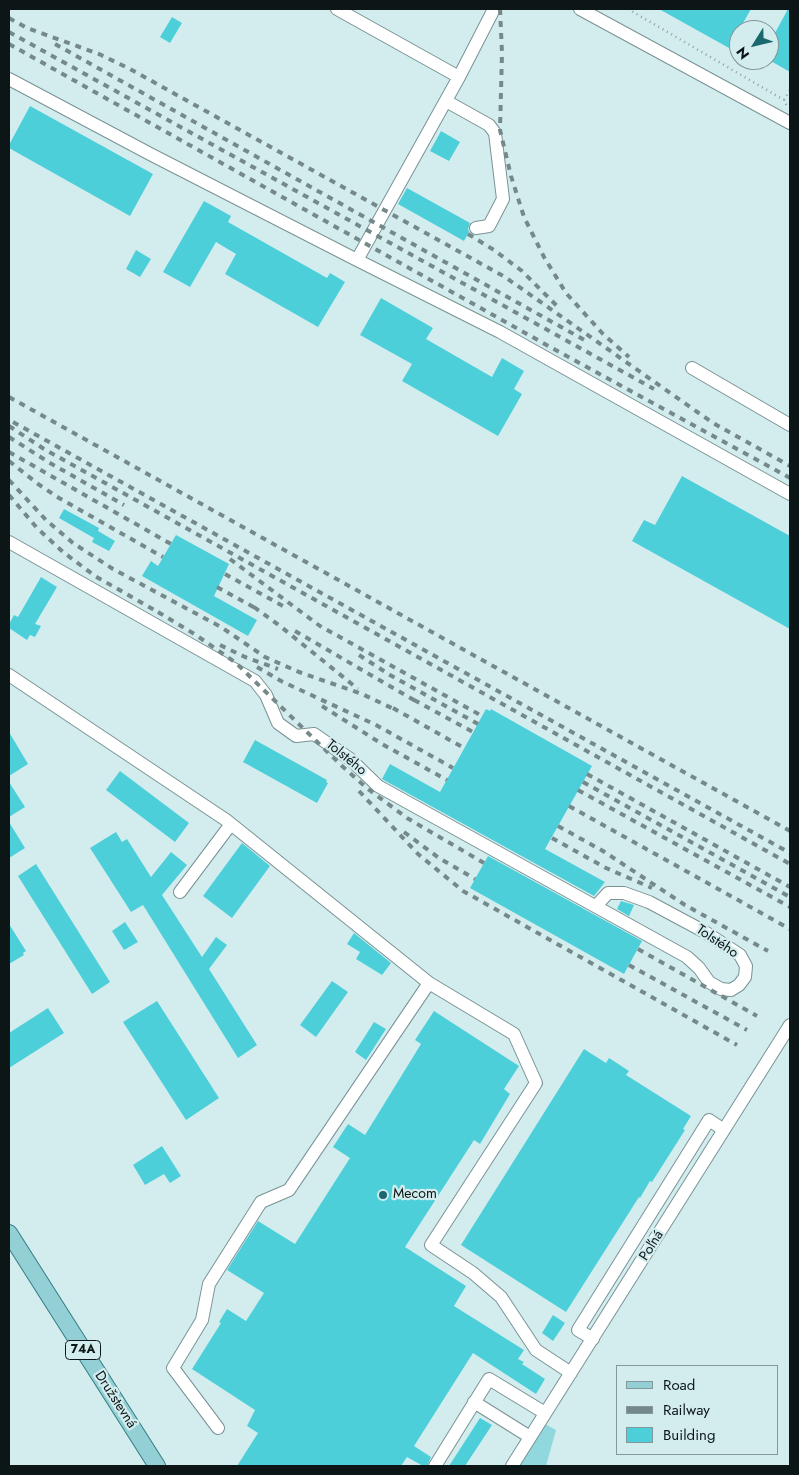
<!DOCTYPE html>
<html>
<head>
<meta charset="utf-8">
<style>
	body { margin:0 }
	#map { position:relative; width:799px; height:1475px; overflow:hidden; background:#d3edef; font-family:Jost,sans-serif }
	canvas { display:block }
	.frame { position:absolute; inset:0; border:10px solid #0d1617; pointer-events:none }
	.legend { position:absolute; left:616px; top:1365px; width:162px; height:90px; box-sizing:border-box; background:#d3edef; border:1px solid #849799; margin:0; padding:6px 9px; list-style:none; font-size:15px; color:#0d1617 }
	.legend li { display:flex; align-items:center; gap:10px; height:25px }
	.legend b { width:25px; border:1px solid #849799 }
	.north { position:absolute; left:729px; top:20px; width:50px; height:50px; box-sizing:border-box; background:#d3edef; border:1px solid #849799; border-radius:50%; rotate:234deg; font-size:14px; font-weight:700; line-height:20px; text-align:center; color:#0d1617 }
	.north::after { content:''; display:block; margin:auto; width:18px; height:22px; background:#1c686f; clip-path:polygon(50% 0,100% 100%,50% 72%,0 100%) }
</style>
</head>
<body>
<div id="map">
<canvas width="799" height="1475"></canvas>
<div class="frame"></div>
<ul class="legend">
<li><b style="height:6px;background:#92d0d6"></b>Road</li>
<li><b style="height:6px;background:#76898a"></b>Railway</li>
<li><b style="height:14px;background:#4dcfda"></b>Building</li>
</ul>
<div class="north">N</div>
</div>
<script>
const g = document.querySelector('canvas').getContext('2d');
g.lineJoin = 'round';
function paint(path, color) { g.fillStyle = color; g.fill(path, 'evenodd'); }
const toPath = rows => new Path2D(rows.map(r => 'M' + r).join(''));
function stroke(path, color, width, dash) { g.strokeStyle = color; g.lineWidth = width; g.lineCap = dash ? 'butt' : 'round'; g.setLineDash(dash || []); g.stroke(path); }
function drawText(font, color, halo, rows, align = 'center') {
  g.font = font + ' Jost,sans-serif'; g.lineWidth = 4.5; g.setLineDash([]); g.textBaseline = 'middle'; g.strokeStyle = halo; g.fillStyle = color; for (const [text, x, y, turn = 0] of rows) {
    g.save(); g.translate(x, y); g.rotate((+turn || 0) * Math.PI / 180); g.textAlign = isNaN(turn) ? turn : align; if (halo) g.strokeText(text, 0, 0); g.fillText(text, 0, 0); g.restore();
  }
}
paint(toPath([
	[545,1424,556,1430,546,1466,519,1466]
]), '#90d8de');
paint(toPath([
	[659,9,751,9,729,48],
	[788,9,790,9,790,72,769,60,769,44],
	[172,17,182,23,170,43,160,37],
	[30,106,153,174,130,216,9,148,9,145],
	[441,131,460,142,449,161,430,151],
	[407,188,470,223,468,229,469,232,464,241,398,204],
	[204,201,231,216,228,222,327,278,330,273,345,282,318,327,225,274,236,254,216,242,190,287,163,272],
	[136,250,151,259,140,277,126,269],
	[381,298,433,328,426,339,492,377,502,358,524,371,514,389,522,394,498,436,402,381,412,364,360,335],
	[682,476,790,536,790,629,632,541,644,520,655,525],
	[64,509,99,528,98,531,115,541,109,551,92,542,94,538,59,518],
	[176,535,229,564,214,596,257,620,248,636,142,576,151,561,158,566],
	[41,577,57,587,35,624,41,626,35,637,30,635,27,640,9,628,9,624,14,615,18,617],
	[486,709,490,711,491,709,592,766,545,849,605,882,594,896,382,779,390,764,440,792],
	[9,732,28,764,9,776],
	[255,740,327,780,326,782,328,783,317,803,243,762],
	[120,771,189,823,175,842,106,790],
	[9,782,25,807,9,817],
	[9,822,25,848,9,858],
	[116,832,122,842,127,839,151,877,171,852,187,865,162,895,202,957,216,937,227,945,209,969,257,1045,238,1058,143,905,131,912,90,848],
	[242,843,270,866,232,918,203,896],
	[488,856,642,941,624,974,470,888],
	[36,864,110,982,92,994,18,876],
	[621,901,634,905,629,916,617,909],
	[125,922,138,942,124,950,112,931],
	[9,924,26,951,23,953,24,955,9,964],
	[354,933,391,963,382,975,356,959,360,952,347,944],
	[332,981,348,992,316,1037,300,1025],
	[157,1001,219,1098,186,1120,123,1022],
	[48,1008,64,1033,9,1068,9,1033],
	[434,1011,519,1066,504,1089,510,1094,480,1144,474,1140,405,1247,466,1286,454,1306,524,1350,518,1359,524,1362,522,1364,545,1379,536,1394,473,1353,414,1446,431,1457,427,1466,423,1466,407,1457,401,1466,237,1466,258,1433,247,1426,255,1410,192,1369,221,1323,219,1322,227,1309,246,1321,264,1293,227,1270,258,1221,295,1244,350,1158,333,1147,348,1124,365,1135,421,1044,415,1040],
	[374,1022,386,1029,366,1060,355,1052],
	[584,1049,606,1063,609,1058,629,1071,626,1075,691,1116,683,1129,685,1130,652,1182,650,1181,640,1198,639,1197,566,1312,461,1245],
	[162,1146,181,1176,170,1183,164,1174,145,1185,133,1165],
	[553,1315,565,1323,553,1341,542,1333],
	[480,1418,492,1425,465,1466,449,1466]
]), '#4dcfda');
const minor = toPath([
	[337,9,459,77,357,260,500,332,790,494],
	[580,9,790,123],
	[459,77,494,9],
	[9,79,152,155,357,260],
	[446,101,489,125,495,133,503,199,489,226,476,228],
	[692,368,790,425],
	[9,542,255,681,266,695,278,723,296,736,314,734,350,759,378,786,687,957,699,968,709,982,721,989,731,990,739,985,745,977,746,966,740,955,705,932,649,902,624,893,608,893,596,906],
	[9,675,226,820,429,983,514,1034,536,1083,431,1245,473,1273,501,1297,536,1350,571,1373],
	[180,892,231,824],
	[593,1339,578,1330,709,1120,724,1130],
	[474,1402,530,1437],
	[218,1428,173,1368,202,1320,209,1284,261,1202,289,1190,429,983],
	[435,1466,489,1379,545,1413],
	[512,1466,790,1025]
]);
const major = toPath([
	[9,1233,157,1466]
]);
stroke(minor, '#7a9294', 14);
stroke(major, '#347b81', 18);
stroke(toPath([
	[628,9,784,100,787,106],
	[784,100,790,90]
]), '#8da0a2', 2.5, [1, 4]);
stroke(minor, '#fff', 12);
stroke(major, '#92d0d6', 16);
stroke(toPath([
	[500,9,502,53,500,130,511,176,524,217,544,257,566,293,603,334,629,357],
	[9,18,27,28,99,54,130,69,505,277,713,423,790,466],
	[9,32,654,389],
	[9,44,552,348,790,478],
	[55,44,588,342],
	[468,234,494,250,522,271,559,308],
	[9,397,790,831],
	[13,422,790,853],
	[9,426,44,449,790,864],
	[9,437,50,463,124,505],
	[9,452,171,544],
	[9,461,38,484,59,498,163,557],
	[9,480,46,520,73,543,113,569,221,627,265,657,299,672,362,694,398,711],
	[9,495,37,528,63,552,95,576,163,615],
	[230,559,320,626,482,716],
	[225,574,283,606],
	[217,587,259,610],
	[254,607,280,626,358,689],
	[158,612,196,635,236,663,342,766,368,789,407,818,484,863],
	[295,631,419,703],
	[220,645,245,657,278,669],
	[359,655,390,675,478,724],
	[257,667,281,681,376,725,453,768],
	[414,700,473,732],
	[322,706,382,744,447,780],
	[393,708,464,748],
	[587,774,790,887],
	[583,782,790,897],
	[578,790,790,907],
	[359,791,418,854,463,891,737,1045],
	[569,806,790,929],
	[558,826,603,851,685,905,768,951],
	[404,832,439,858,475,879],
	[552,838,606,868,652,888],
	[638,949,757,1016],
	[629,965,747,1030]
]), '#76898a', 4, [6, 6]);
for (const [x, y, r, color] of [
	[383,1195,5,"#1c686f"]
]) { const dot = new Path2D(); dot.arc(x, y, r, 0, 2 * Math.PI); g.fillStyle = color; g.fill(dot); stroke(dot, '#d3edef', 2); }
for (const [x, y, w] of [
	[83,1350,35]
]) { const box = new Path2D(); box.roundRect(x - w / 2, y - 9.5, w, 19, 4); g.fillStyle = '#d3edef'; g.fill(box); stroke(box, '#0d1617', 1); }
drawText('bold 12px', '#0d1617', null, [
	["74A",83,1350]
]);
drawText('14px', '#0d1617', '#d3edef', [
	["Tolstého",346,758,39],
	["Tolstého",717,942,34],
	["Poľná",652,1246,-58],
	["Družstevná",115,1400,57]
]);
drawText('14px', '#0d1617', '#d3edef', [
	["Mecom",393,1195]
], 'left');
</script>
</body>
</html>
